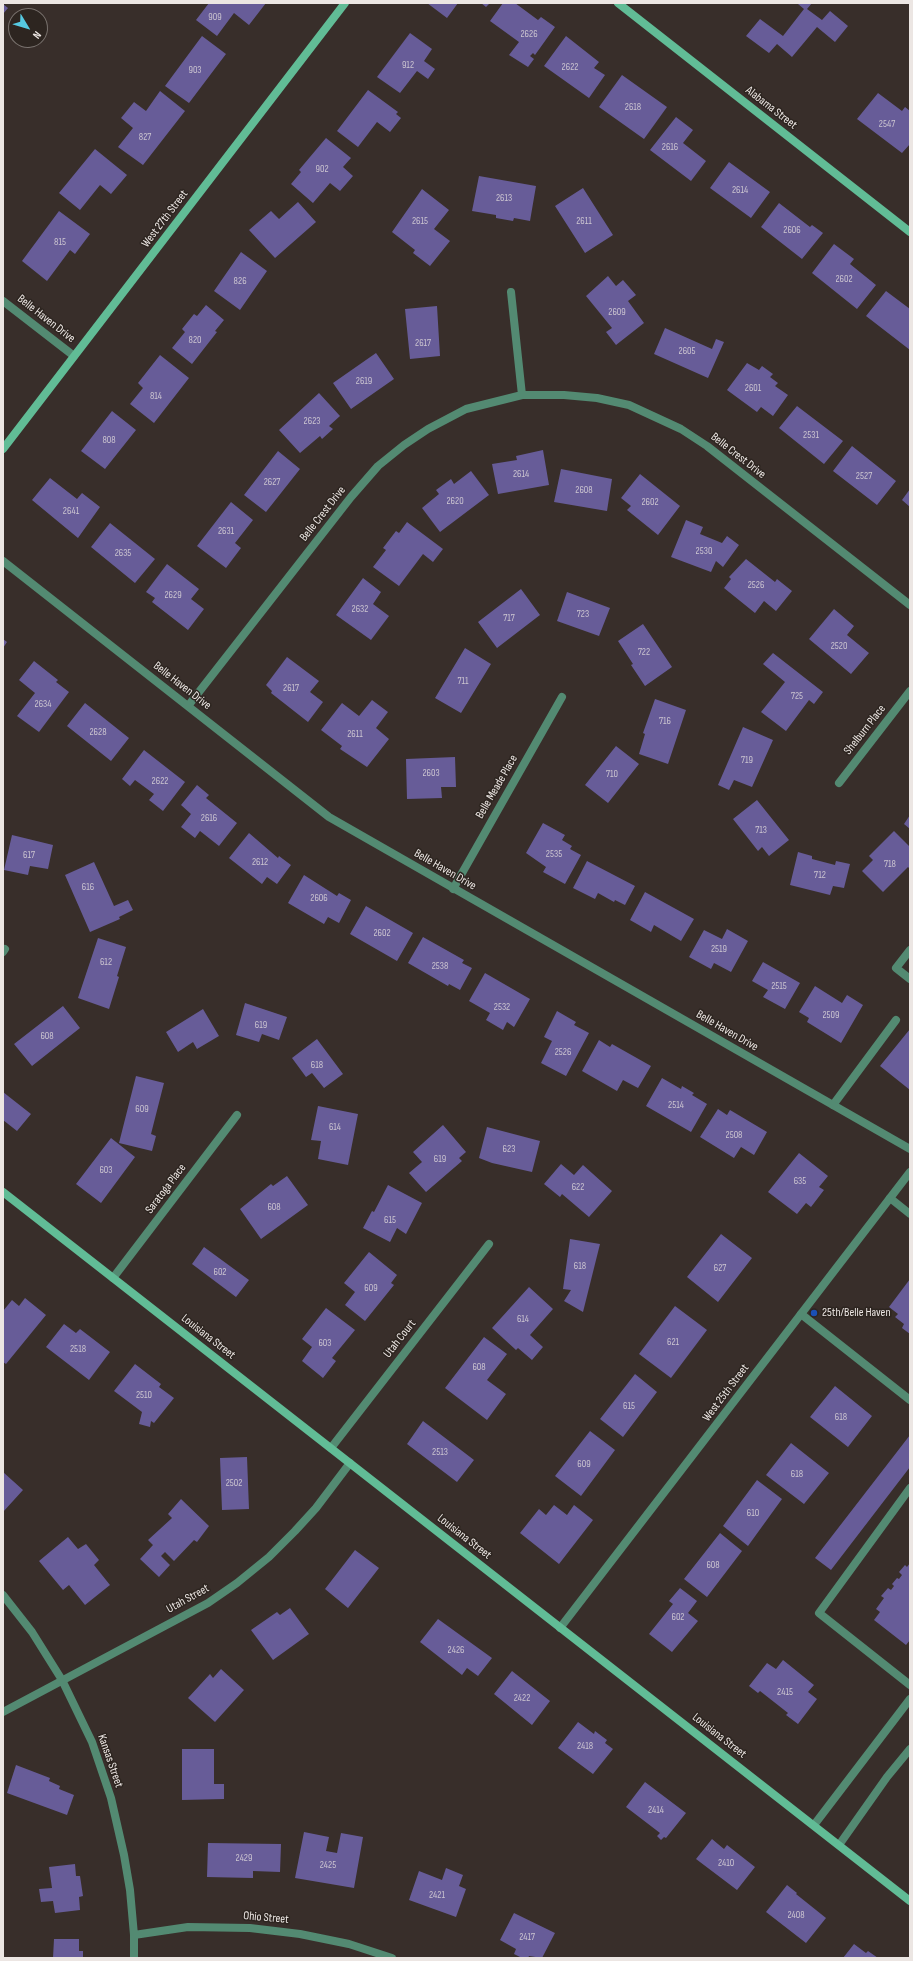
<!DOCTYPE html>
<html>
<head>
<meta charset="utf-8">
<style>
	body { margin:0 }
	#map { position:relative; width:913px; height:1961px; overflow:hidden; background:#382e2a; font-family:"Sofia Sans Condensed",sans-serif }
	canvas { display:block }
	.frame { position:absolute; inset:0; border:4px solid #ece6e3; pointer-events:none }
	.north { position:absolute; left:8px; top:8px; width:40px; height:40px; box-sizing:border-box; background:#2d2520; border:1px solid #79726e; border-radius:50%; rotate:128deg; font-size:11px; font-weight:700; line-height:16px; text-align:center; color:#ece6e3 }
	.north::after { content:''; display:block; margin:auto; width:14px; height:18px; background:#56c9e1; clip-path:polygon(50% 0,100% 100%,50% 72%,0 100%) }
</style>
</head>
<body>
<div id="map">
<canvas width="913" height="1961"></canvas>
<div class="frame"></div>
<div class="north">N</div>
</div>
<script>
const g = document.querySelector('canvas').getContext('2d');
g.lineJoin = 'round';
function paint(path, color) { g.fillStyle = color; g.fill(path, 'evenodd'); }
const toPath = rows => new Path2D(rows.map(r => 'M' + r).join(''));
function stroke(path, color, width, dash) { g.strokeStyle = color; g.lineWidth = width; g.lineCap = dash ? 'butt' : 'round'; g.setLineDash(dash || []); g.stroke(path); }
function drawText(font, color, halo, rows, align = 'center') {
  g.font = font + ' "Sofia Sans Condensed",sans-serif'; g.lineWidth = 3; g.setLineDash([]); g.textBaseline = 'middle'; g.strokeStyle = halo; g.fillStyle = color; for (const [text, x, y, turn = 0] of rows) {
    g.save(); g.translate(x, y); g.rotate((+turn || 0) * Math.PI / 180); g.textAlign = isNaN(turn) ? turn : align; if (halo) g.strokeText(text, 0, 0); g.fillText(text, 0, 0); g.restore();
  }
}
paint(toPath([
	[209,3,266,3,249,25,234,13,217,36,196,20],
	[427,3,458,3,447,18],
	[481,3,490,3,486,7],
	[503,3,515,3,538,20,541,17,555,27,535,55,533,53,530,56,534,59,528,67,509,55,519,42,490,21],
	[799,3,812,3,807,9,822,20,830,11,848,26,835,42,817,27,792,57,777,44,769,53,746,36,760,19,783,36,804,9,798,4],
	[3,4,8,8,3,14],
	[410,33,432,49,424,61,435,69,428,79,417,71,400,93,377,77],
	[202,36,226,54,189,103,165,86],
	[566,36,599,62,594,68,605,75,589,98,544,66],
	[622,75,667,107,644,139,599,107],
	[368,90,398,112,396,114,401,118,390,132,377,122,358,147,337,131],
	[160,91,185,111,143,165,118,147,133,128,121,118,134,102,146,111],
	[878,93,902,111,905,107,910,111,910,144,902,153,857,119],
	[676,117,693,130,683,143,706,161,691,181,650,150],
	[326,138,351,158,343,167,353,176,340,191,330,183,313,203,291,184,301,172,299,170],
	[95,149,127,175,111,194,100,185,80,210,59,193],
	[729,162,770,192,751,218,710,188],
	[479,176,536,186,530,221,514,218,513,221,496,218,496,215,472,211],
	[583,188,613,235,585,253,555,206],
	[422,189,449,210,434,229,450,241,430,266,413,253,415,250,392,232],
	[298,202,316,222,275,258,249,230,271,211,279,219],
	[779,203,810,227,812,225,823,233,802,259,761,227],
	[59,211,90,234,75,254,70,250,47,281,22,261],
	[834,244,854,259,850,264,876,285,857,309,812,273],
	[241,252,267,271,240,310,214,291],
	[608,276,616,286,623,280,636,295,628,301,644,323,616,345,606,332,612,328,586,296],
	[886,291,910,309,910,350,866,316],
	[206,305,224,320,215,331,217,332,192,364,172,348,185,332,182,329,194,314,197,316],
	[437,306,440,356,410,359,405,309],
	[665,328,712,349,716,339,724,342,708,378,654,354],
	[376,353,394,379,351,409,333,383],
	[160,355,189,378,154,423,130,404,143,388,138,383],
	[747,363,759,370,762,366,773,374,770,377,778,383,775,386,788,395,773,416,761,407,757,412,727,390],
	[319,393,340,416,329,426,333,429,322,439,320,436,300,453,279,430],
	[797,406,843,441,824,464,779,428],
	[112,411,136,430,105,469,81,451],
	[852,446,896,481,877,505,833,471],
	[543,450,549,485,498,494,492,464,517,460,516,456],
	[278,451,300,469,266,512,244,495],
	[561,469,612,479,607,511,554,502],
	[471,471,489,495,440,532,422,508,439,494,436,490,451,479,454,484],
	[640,474,680,506,658,535,627,510,631,506,621,498],
	[50,478,77,499,82,493,100,507,78,538,32,500],
	[910,489,910,507,902,500],
	[231,502,253,520,235,543,241,548,226,568,197,546],
	[686,520,703,527,700,534,722,543,727,536,739,545,723,567,716,561,711,572,671,557],
	[407,522,443,549,433,562,423,554,399,586,373,567,386,550,383,548,396,531,399,533],
	[110,523,155,559,135,583,91,547],
	[746,559,775,582,777,579,792,591,776,611,764,601,755,613,724,588,731,579,729,577],
	[167,564,199,589,191,599,204,609,188,630,152,602,155,598,146,592],
	[363,578,381,592,373,604,389,616,371,640,336,615],
	[521,589,540,615,497,648,478,622],
	[567,592,610,608,599,636,557,621],
	[834,609,854,626,847,635,869,653,851,674,809,639],
	[643,624,672,667,645,686,631,665,633,664,618,641],
	[3,639,7,642,3,648],
	[465,648,491,664,461,713,435,698],
	[773,653,823,692,814,704,809,700,786,731,761,712,785,682,763,664],
	[287,657,319,681,310,692,323,702,308,722,271,693,272,691,266,685],
	[34,661,58,680,56,682,69,692,39,732,17,716,35,693,19,680],
	[655,699,686,710,668,764,639,754,645,734,643,733],
	[372,700,388,712,376,728,389,739,367,767,340,749,342,746,321,730,342,703,359,716],
	[85,703,129,738,111,761,67,726],
	[743,727,773,740,752,787,734,780,729,790,718,785],
	[616,746,639,764,608,803,585,785],
	[144,750,185,782,163,811,149,800,154,794,135,780,130,786,122,779],
	[455,757,456,787,441,787,442,798,407,799,406,759],
	[197,785,209,795,206,798,237,823,219,846,200,831,195,838,181,827,191,814,181,805],
	[757,800,789,840,769,856,762,847,758,851,733,819],
	[910,815,910,829,904,824],
	[543,823,565,835,562,840,572,846,570,849,581,855,565,884,543,872,546,867,526,853],
	[894,831,910,847,910,869,908,867,883,892,862,871,873,860,869,856],
	[249,833,278,858,279,856,291,865,277,884,267,877,262,884,229,858],
	[12,835,53,845,48,869,30,866,28,875,4,870],
	[798,852,812,856,812,859,835,865,836,861,850,864,844,888,833,886,830,895,790,885],
	[587,861,635,886,625,905,615,900,614,902,598,893,595,899,573,888],
	[94,862,114,906,128,900,133,910,119,917,120,919,90,932,65,875],
	[304,875,337,896,339,893,351,900,339,923,328,917,324,924,288,903],
	[645,892,694,919,681,941,654,925,651,932,630,920],
	[366,906,413,933,397,961,350,934],
	[727,929,748,941,731,972,714,963,711,969,689,957,704,930,722,939],
	[423,937,464,960,462,963,472,968,460,990,449,984,448,986,408,963],
	[98,938,126,947,117,976,119,977,109,1009,78,998],
	[763,962,800,983,785,1009,763,997,768,990,752,981],
	[485,973,530,999,514,1027,507,1022,503,1030,486,1020,490,1013,469,1001],
	[815,986,842,1003,847,995,863,1005,841,1043,807,1022,809,1018,799,1012],
	[245,1003,287,1017,279,1040,262,1034,259,1042,236,1035],
	[63,1006,80,1028,32,1066,14,1044],
	[203,1009,219,1036,197,1049,193,1042,178,1052,166,1032],
	[557,1011,576,1022,574,1025,589,1033,566,1076,541,1063,552,1041,544,1037],
	[910,1029,910,1090,880,1066],
	[317,1039,343,1074,324,1088,312,1073,306,1077,292,1058],
	[599,1040,610,1047,612,1044,651,1066,638,1088,623,1080,617,1091,582,1071],
	[136,1076,164,1083,151,1134,156,1136,152,1151,119,1143],
	[662,1078,681,1089,682,1086,694,1093,692,1095,707,1104,691,1132,646,1106],
	[3,1092,31,1114,17,1131,3,1120],
	[318,1106,358,1114,348,1165,318,1159,321,1141,311,1140],
	[718,1109,727,1115,730,1110,767,1132,754,1155,741,1147,734,1158,700,1137],
	[443,1125,466,1152,459,1158,462,1161,426,1192,409,1173,422,1162,413,1152],
	[487,1127,540,1141,532,1172,492,1163,479,1158],
	[111,1138,135,1157,101,1203,76,1184],
	[799,1153,828,1176,819,1187,824,1190,811,1207,806,1203,797,1214,768,1192],
	[561,1164,574,1175,583,1165,612,1191,589,1217,562,1194,560,1197,544,1184],
	[287,1176,308,1205,261,1239,240,1209,271,1184,273,1186],
	[388,1185,422,1203,406,1234,397,1228,390,1242,363,1228,372,1211,374,1212],
	[721,1234,752,1258,718,1302,687,1277],
	[570,1239,600,1244,583,1312,564,1301,571,1290,563,1289],
	[204,1247,249,1280,236,1297,192,1264],
	[369,1252,397,1275,391,1283,394,1285,365,1321,345,1305,355,1292,344,1283],
	[910,1279,910,1334,902,1328,904,1324,895,1317,898,1314,889,1307],
	[529,1287,553,1309,530,1335,543,1347,532,1360,518,1348,516,1350,492,1328],
	[25,1298,46,1315,6,1364,3,1362,3,1311,12,1300,19,1306],
	[675,1306,707,1330,671,1378,639,1354],
	[326,1308,355,1330,332,1358,336,1361,323,1378,302,1361,312,1347,302,1339],
	[64,1324,76,1333,80,1329,110,1352,89,1380,46,1347],
	[484,1337,507,1354,487,1380,506,1394,487,1420,445,1388],
	[135,1364,161,1384,159,1387,174,1398,154,1423,151,1421,150,1427,139,1424,142,1412,114,1391],
	[635,1374,657,1392,623,1437,600,1419],
	[835,1386,872,1416,848,1447,810,1417],
	[423,1421,474,1460,457,1482,407,1444],
	[590,1431,615,1450,581,1496,555,1476],
	[910,1435,910,1467,831,1570,815,1558],
	[791,1443,829,1473,804,1504,766,1475],
	[247,1457,249,1509,222,1510,220,1458],
	[3,1472,23,1490,3,1512],
	[757,1480,782,1499,748,1546,723,1526],
	[181,1499,209,1526,197,1542,194,1540,174,1561,165,1552,161,1556,170,1565,159,1577,140,1559,153,1545,148,1540,172,1518,168,1514],
	[554,1505,567,1515,574,1505,593,1520,559,1564,520,1533,539,1509,546,1515],
	[720,1533,742,1551,707,1597,684,1579],
	[68,1537,78,1549,86,1544,99,1560,94,1565,110,1585,85,1605,69,1585,63,1590,39,1561],
	[355,1550,379,1568,348,1608,325,1589],
	[910,1563,910,1640,906,1645,874,1620,880,1612,876,1609,884,1598,881,1596,888,1588,891,1590,894,1586,892,1584,897,1578,899,1579,902,1575,899,1572,905,1565,907,1567],
	[680,1588,697,1601,688,1613,698,1621,672,1652,649,1634,673,1604,669,1601],
	[290,1608,309,1634,273,1660,251,1630,277,1612,280,1615],
	[438,1619,492,1658,478,1676,467,1668,462,1675,420,1642],
	[783,1660,814,1685,808,1692,817,1699,798,1724,786,1715,788,1713,760,1691,758,1693,749,1686,767,1663,776,1669],
	[221,1669,244,1690,215,1722,188,1698,210,1674,213,1678],
	[512,1671,550,1701,532,1725,494,1694],
	[578,1722,594,1734,595,1731,607,1740,605,1743,613,1749,593,1774,558,1748],
	[182,1749,214,1749,214,1784,224,1784,224,1799,182,1800],
	[16,1765,50,1778,49,1781,60,1786,59,1789,74,1795,67,1815,7,1793],
	[645,1782,686,1813,666,1838,664,1837,661,1840,657,1836,660,1833,626,1807],
	[304,1832,329,1837,326,1851,337,1853,341,1833,363,1837,354,1888,295,1878],
	[712,1839,724,1849,727,1845,755,1867,737,1890,696,1859],
	[208,1843,281,1844,280,1872,253,1871,253,1878,207,1877],
	[75,1864,76,1876,80,1876,83,1896,79,1897,80,1910,55,1913,53,1901,41,1902,39,1889,52,1888,49,1867],
	[446,1868,463,1875,459,1886,466,1889,456,1917,409,1900,419,1871,442,1880],
	[787,1885,797,1893,796,1894,826,1918,806,1943,766,1912],
	[514,1913,555,1933,542,1958,529,1956,528,1958,522,1958,514,1954,516,1949,500,1940],
	[54,1939,79,1939,79,1951,83,1951,83,1958,53,1958],
	[854,1944,866,1953,868,1951,878,1958,843,1958]
]), '#675c98');
stroke(toPath([
	[910,950,896,968,910,979],
	[833,1105,896,1020],
	[890,1198,910,1214],
	[801,1314,910,1400],
	[910,1488,819,1613,910,1685],
	[814,1825,910,1699],
	[839,1845,887,1777,910,1749]
]), '#538a72', 8);
stroke(toPath([
	[511,292,522,395],
	[3,301,74,356],
	[3,561,329,817,910,1149],
	[188,706,351,497,378,466,404,445,428,429,466,409,522,395,564,395,597,398,629,405,681,429,707,446,910,605],
	[839,783,910,691],
	[453,889,562,697],
	[3,952,5,949],
	[113,1278,237,1115],
	[331,1448,489,1244],
	[3,1595,32,1632,62,1680,92,1742,111,1798,124,1855,130,1890,134,1935,134,1958],
	[560,1628,910,1172],
	[3,1712,208,1603,237,1583,269,1557,295,1531,316,1508,350,1463],
	[134,1935,188,1927,250,1928,300,1934,349,1944,392,1958]
]), '#538a72', 8);
stroke(toPath([
	[618,3,910,232],
	[3,449,345,3],
	[3,1192,910,1901]
]), '#61bc96', 8);
for (const [x, y, r, color] of [
	[814,1313,4,"#1a4fb4"]
]) { const dot = new Path2D(); dot.arc(x, y, r, 0, 2 * Math.PI); g.fillStyle = color; g.fill(dot); stroke(dot, '#2d2520', 1.5); }
drawText('10px', '#cbc4d0', null, [
	["909",215,17],
	["2626",529,34],
	["912",408,65],
	["2622",570,67],
	["903",195,70],
	["2618",633,107],
	["2547",887,124],
	["827",145,137],
	["2616",670,147],
	["902",322,169],
	["2614",740,190],
	["2613",504,198],
	["2615",420,221],
	["2611",584,221],
	["2606",792,230],
	["815",60,242],
	["2602",844,279],
	["826",240,281],
	["2609",617,312],
	["820",195,340],
	["2617",423,343],
	["2605",687,351],
	["2619",364,381],
	["2601",753,388],
	["814",156,396],
	["2623",312,421],
	["2531",811,435],
	["808",109,440],
	["2614",521,474],
	["2527",864,476],
	["2627",272,482],
	["2608",584,490],
	["2620",455,501],
	["2602",650,502],
	["2641",71,511],
	["2631",226,531],
	["2530",704,551],
	["2635",123,553],
	["2526",756,585],
	["2629",173,595],
	["2632",360,609],
	["723",583,614],
	["717",509,618],
	["2520",839,646],
	["722",644,652],
	["711",463,681],
	["2617",291,688],
	["725",797,696],
	["2634",43,704],
	["716",665,721],
	["2628",98,732],
	["2611",355,734],
	["719",747,760],
	["2603",431,773],
	["710",612,774],
	["2622",160,781],
	["2616",209,818],
	["713",761,830],
	["2535",554,854],
	["617",29,855],
	["2612",260,862],
	["718",890,864],
	["712",820,875],
	["616",88,887],
	["2606",319,898],
	["2602",382,933],
	["2519",719,949],
	["612",106,962],
	["2538",440,966],
	["2515",779,986],
	["2532",502,1007],
	["2509",831,1015],
	["619",261,1025],
	["608",47,1036],
	["2526",563,1052],
	["618",317,1065],
	["2514",676,1105],
	["609",142,1109],
	["614",335,1127],
	["2508",734,1135],
	["623",509,1149],
	["619",440,1159],
	["603",106,1170],
	["635",800,1181],
	["622",578,1187],
	["608",274,1207],
	["615",390,1220],
	["618",580,1266],
	["627",720,1268],
	["602",220,1272],
	["609",371,1288],
	["614",523,1319],
	["621",673,1342],
	["603",325,1343],
	["2518",78,1349],
	["608",479,1367],
	["2510",144,1395],
	["615",629,1406],
	["618",841,1417],
	["2513",440,1452],
	["609",584,1464],
	["618",797,1474],
	["2502",234,1483],
	["610",753,1513],
	["608",713,1565],
	["602",678,1617],
	["2426",456,1650],
	["2415",785,1692],
	["2422",522,1698],
	["2418",585,1746],
	["2414",656,1810],
	["2429",244,1858],
	["2410",726,1863],
	["2425",328,1865],
	["2421",437,1895],
	["2408",796,1915],
	["2417",527,1937]
]);
drawText('12px', '#ece6e3', '#2d2520', [
	["Alabama Street",771,108,38],
	["West 27th Street",165,219,-53],
	["Belle Haven Drive",46,319,38],
	["Belle Crest Drive",738,456,38],
	["Belle Crest Drive",323,514,-52],
	["Belle Haven Drive",182,686,38],
	["Shelburn Place",865,730,-52],
	["Belle Meade Place",497,787,-60],
	["Belle Haven Drive",445,870,30],
	["Belle Haven Drive",727,1031,30],
	["Saratoga Place",166,1189,-53],
	["Louisiana Street",208,1337,38],
	["Utah Court",400,1339,-52],
	["West 25th Street",726,1393,-53],
	["Louisiana Street",464,1537,38],
	["Utah Street",188,1599,-29],
	["Louisiana Street",719,1736,38],
	["Kansas Street",110,1761,71],
	["Ohio Street",266,1918,5]
]);
drawText('12px', '#ece6e3', '#2d2520', [
	["25th/Belle Haven",822,1313]
], 'left');
</script>
</body>
</html>
